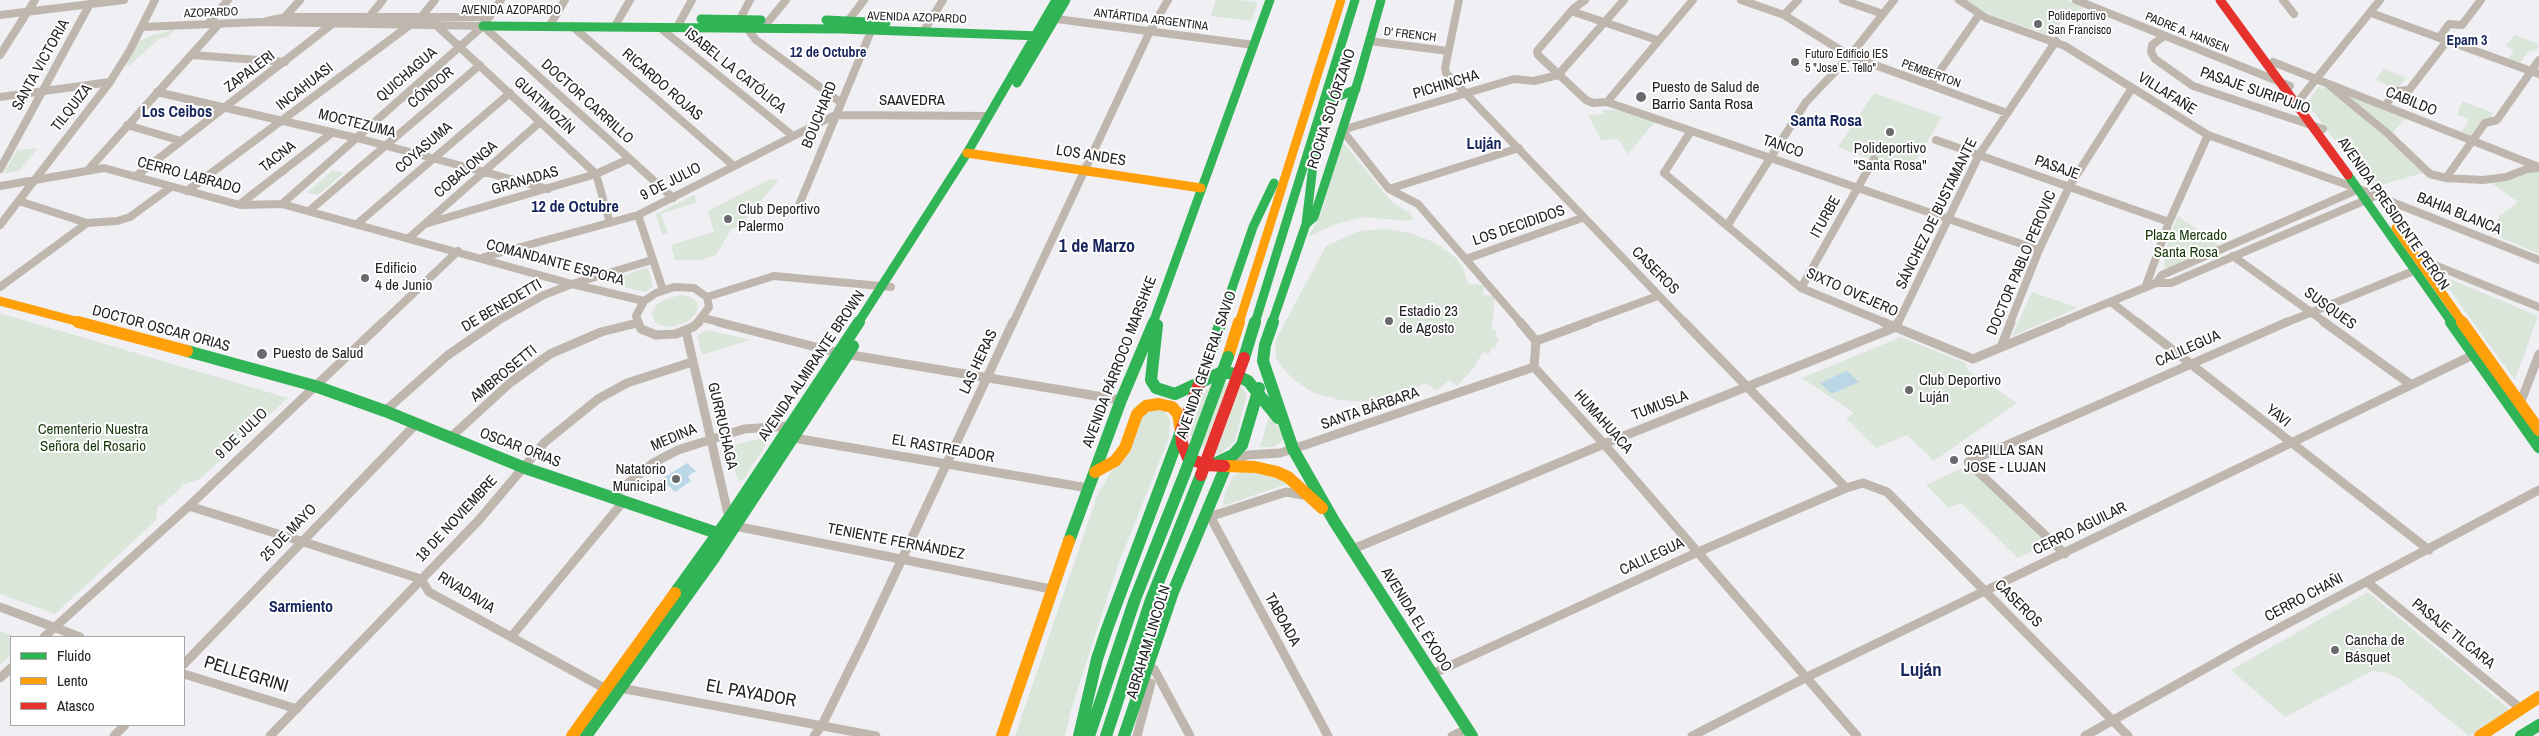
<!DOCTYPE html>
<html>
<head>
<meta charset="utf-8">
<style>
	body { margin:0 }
	#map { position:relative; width:2539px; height:736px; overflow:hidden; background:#efeff4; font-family:"Archivo Narrow",sans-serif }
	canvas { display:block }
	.legend { position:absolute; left:10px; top:636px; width:175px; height:90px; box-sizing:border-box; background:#fff; border:1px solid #a7a7a8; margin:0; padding:6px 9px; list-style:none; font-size:15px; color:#222226 }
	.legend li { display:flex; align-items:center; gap:10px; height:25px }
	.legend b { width:25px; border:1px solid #a7a7a8 }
</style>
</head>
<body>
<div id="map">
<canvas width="2539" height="736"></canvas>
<ul class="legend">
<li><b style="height:6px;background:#30b455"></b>Fluido</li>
<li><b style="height:6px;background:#ff9f0a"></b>Lento</li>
<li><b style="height:6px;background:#e5322d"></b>Atasco</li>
</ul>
</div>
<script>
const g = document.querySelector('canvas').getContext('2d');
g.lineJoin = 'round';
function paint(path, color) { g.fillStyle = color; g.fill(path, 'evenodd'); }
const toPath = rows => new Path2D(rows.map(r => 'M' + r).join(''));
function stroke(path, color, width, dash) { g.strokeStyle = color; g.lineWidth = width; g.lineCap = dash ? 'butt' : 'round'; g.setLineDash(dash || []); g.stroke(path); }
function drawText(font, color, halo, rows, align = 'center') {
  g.font = font + ' "Archivo Narrow",sans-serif'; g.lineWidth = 4; g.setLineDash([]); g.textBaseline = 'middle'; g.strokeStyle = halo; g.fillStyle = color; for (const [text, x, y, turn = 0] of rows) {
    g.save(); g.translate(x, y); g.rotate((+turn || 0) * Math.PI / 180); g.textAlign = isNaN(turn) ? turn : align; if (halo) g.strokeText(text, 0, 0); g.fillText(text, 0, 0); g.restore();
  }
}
paint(toPath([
	[1216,0,1238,0,1258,2,1251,21,1211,16],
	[1964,0,2067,0,2083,7,2046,34,1986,13],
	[176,29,166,38,160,38,129,66,122,65,138,42,152,35],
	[2515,35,2539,44,2537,50,2528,52,2520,63,2508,59,2514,50,2505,46],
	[2384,69,2406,78,2397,89,2375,80],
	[2318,87,2326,88,2368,121,2423,173,2370,188,2307,103],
	[2335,89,2405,119,2392,133],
	[1874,93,1942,117,1908,173,1838,147],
	[2462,101,2494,113,2471,139,2460,135,2469,119,2457,115],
	[1602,110,1617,110,1655,122,1628,154,1618,139,1601,140,1588,115,1604,114],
	[1342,141,1392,202,1411,214,1413,219,1408,221,1363,217,1336,224,1308,237,1321,214],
	[38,148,19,171,3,174,17,150],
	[333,170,344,173,318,195,307,193],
	[2539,170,2539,254,2493,234,2499,216,2518,202,2490,182],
	[770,179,779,180,738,228,732,228,716,255,700,260,675,260,671,245,714,232,708,211],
	[694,195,697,202,661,214,668,233,662,235,656,214],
	[2178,216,2221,247,2168,270,2164,266,2168,241],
	[1384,229,1410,233,1436,243,1456,258,1463,268,1468,284,1484,285,1483,295,1494,296,1494,312,1491,329,1497,331,1495,337,1499,339,1495,348,1492,347,1489,354,1483,352,1473,369,1457,386,1449,380,1437,391,1425,383,1402,394,1366,402,1339,400,1312,392,1293,379,1281,366,1276,358,1275,341,1326,246,1359,231],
	[646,268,649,269,653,287,645,292,603,282],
	[2438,274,2538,316,2515,380],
	[2032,292,2078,308,2012,336],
	[681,295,691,297,697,302,698,308,695,315,687,322,672,327,662,326,655,322,652,313,656,305,665,299],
	[0,313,288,398,200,479,179,486,182,487,161,506,158,506,156,520,55,614,0,594],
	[706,330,708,330,750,340,702,355,697,336],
	[1901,337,1965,363,1968,370,2017,403,1934,461,1907,435,1876,448,1846,418,1854,413,1802,378],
	[1214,383,1239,383,1247,394,1235,441,1221,453,1211,455,1190,434,1202,395],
	[1150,409,1164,410,1170,420,1169,438,1118,565,1071,710,1065,736,1015,736,1097,496,1111,471,1124,460,1142,414],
	[1270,413,1285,439,1274,447,1260,447],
	[772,436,743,480,738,481,728,446],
	[1966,466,2047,544,2018,558,1961,503,1949,508,1926,485],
	[1244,471,1285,480,1287,484,1223,506,1225,493,1233,476],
	[2368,592,2510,710,2469,736,2398,678,2384,672,2372,671,2285,717,2231,670],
	[0,631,16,637,11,637,11,655,0,665]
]), '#dbe6da');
paint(toPath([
	[1847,371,1859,382,1832,394,1820,383],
	[687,463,696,471,688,476,691,481,675,492,669,486,660,492,652,485]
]), '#bbd6e7');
stroke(toPath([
	[1459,0,1445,68,1446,73,1685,323],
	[1585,0,1573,9,1537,51,1538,55,1586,100,1593,103,1607,102,2039,250],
	[1741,0,1784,15,1850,56,2007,113],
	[1843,0,1883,14],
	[1959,0,1986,18,2065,46,2208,135,2359,189,2539,260],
	[2076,0,2290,86],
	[2283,0,2294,14],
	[1571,11,1657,40],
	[2371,13,2539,74],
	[0,15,124,0],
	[1784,15,1798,0],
	[369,17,383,0],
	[1049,18,1254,45],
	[283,19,300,0],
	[740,19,750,0],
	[267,21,286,17,489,17],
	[208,24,228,0],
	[436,25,596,174,610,223],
	[550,25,565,0],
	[845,25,864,0],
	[483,26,673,198],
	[572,26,734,166],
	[615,26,630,0],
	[142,27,259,22,483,26],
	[659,27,793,136],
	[677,27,692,0],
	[747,28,756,40,840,102],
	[763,28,786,0],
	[923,32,943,0],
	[2164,36,2152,45,2151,52,2155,59,2193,86,2323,129],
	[2439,38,2449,24,2462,25,2481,0],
	[1369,41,1448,51],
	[0,55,35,0],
	[192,55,285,62],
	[2273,62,2539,167],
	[1930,85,1979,15],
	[2330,86,2387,133,2430,174,2446,178,2483,180,2506,177,2527,169,2539,168],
	[157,92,357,138,548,189],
	[0,97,110,82],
	[2300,99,2380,0],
	[1607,102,1693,0],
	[2385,106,2396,91,2409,90,2447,41],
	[127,125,181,141],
	[1691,131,1664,173,1801,288,1886,323],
	[1936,140,2169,222],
	[0,169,92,0],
	[88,170,219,24],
	[136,176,331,25],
	[2446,178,2485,123,2497,120,2539,60],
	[0,186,104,168,240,205,282,204,572,284,644,301],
	[1389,189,1519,148],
	[187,191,422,16,435,0],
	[19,201,87,223],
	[240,204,333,132],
	[282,204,483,26,501,0],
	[797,210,871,31],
	[309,211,480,65],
	[638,215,663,290],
	[357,224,510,93],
	[425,224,596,174,629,159],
	[0,225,110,82,130,50,155,0],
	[1727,226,1806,102,1850,56,1894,0],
	[409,238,540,122],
	[2233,256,2326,323],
	[484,257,638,215,835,115,989,116],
	[2417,258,2539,307],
	[1466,259,1582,218],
	[2156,283,2162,275,2359,189],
	[0,287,87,223,117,221,130,217,171,187],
	[1801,288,1874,159],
	[2145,288,2169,222,2208,135],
	[707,297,774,276,891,287],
	[2111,302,2138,323],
	[703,318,723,323],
	[382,323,458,251],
	[494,323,544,295,572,284,652,260],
	[639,323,636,316,644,301,656,293,674,287,694,288,707,297,709,307,697,323],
	[1013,323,1150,31,1168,0],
	[1521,323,1418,204,1389,189,1342,130,1514,79,1534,81,1558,75,1624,0],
	[1584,323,1658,296],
	[1898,323,1979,155,2056,41],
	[2010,323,2039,250,2069,187,2132,88],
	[2059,323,2156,283,2171,283,2373,197],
	[2285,323,2421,268]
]), '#bfb7ae', 8);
stroke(toPath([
	[638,322,641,329,656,335,676,334,693,327,699,322],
	[718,322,839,353,1121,400],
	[1520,322,1536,341,1534,367,1604,444,1857,736],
	[1684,322,1846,488],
	[1883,322,1973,359,2062,322],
	[2137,322,2429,550],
	[2324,322,2410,384],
	[1896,327,1898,322],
	[686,331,729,518,735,526,1051,589],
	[1536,341,1588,322],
	[2001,347,2011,322],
	[2520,404,2539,354],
	[385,411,448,355,496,322],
	[451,437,510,383,550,354,601,332,637,323],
	[788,437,1088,488],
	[1229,461,1248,455,1280,453,1293,449,1534,367],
	[611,497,653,463,678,450,744,429,789,426],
	[189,506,421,579,429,592,606,689,620,688,876,736],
	[1206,518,1286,492,1303,495],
	[1211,518,1328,736],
	[1353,549,1604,444,1896,327],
	[2065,554,1968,462,2287,322],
	[2367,582,2520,708],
	[0,607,80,637],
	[44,637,189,506,383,322],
	[511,637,623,502],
	[184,664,416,424],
	[1154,669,1190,736],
	[184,674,297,709],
	[1432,674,1698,552,1846,488,1863,483,1887,492,2128,736],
	[0,678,11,668],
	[114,736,125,725],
	[270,736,478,521,545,442,598,399,627,383,692,362],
	[814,736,822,725,864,640,1013,322],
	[1137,736,1151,683],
	[1452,736,1467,729],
	[1692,736,1807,677,2477,353],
	[2085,736,2247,645,2539,490]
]), '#bfb7ae', 9);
stroke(toPath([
	[701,19,761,20],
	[826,20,886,23],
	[483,26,842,29,1041,36],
	[1017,83,1066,0],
	[1324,103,1356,89],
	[2348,175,2452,323],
	[1306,224,1314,217,1359,78,1381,0],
	[858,323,967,153,1056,0],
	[1153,323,1270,0],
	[1220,323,1253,227,1274,183],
	[1255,323,1355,0],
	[1272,323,1306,224,1315,149]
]), '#30b455', 9);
stroke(toPath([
	[2451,322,2539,447],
	[1157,325,1151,380,1156,388,1175,394,1220,373,1231,373,1248,381,1278,418],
	[187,351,315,386,385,411,525,468,717,533,721,537],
	[1244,358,1255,322],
	[1263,361,1293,449,1334,521,1472,736],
	[1263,361,1265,345,1273,322],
	[1200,382,1221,322],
	[1214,464,1233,455,1242,445,1259,388],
	[1069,541,1121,400,1154,322],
	[675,593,729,518,859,322],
	[586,736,714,558,853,346],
	[1079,736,1097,659,1107,629,1181,431],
	[1089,736,1135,599,1185,473],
	[1106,736,1151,600,1201,475],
	[1124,736,1173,592,1226,466],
	[2521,736,2539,725]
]), '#30b455', 12);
stroke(toPath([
	[967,153,1201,188],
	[2396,228,2463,323],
	[0,301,83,323],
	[1239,323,1341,0]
]), '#ff9f0a', 9);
stroke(toPath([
	[78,322,187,351],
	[2462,322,2539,430],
	[1228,357,1239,322],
	[1224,466,1255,467,1277,472,1288,477,1322,508],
	[1095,472,1115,461,1125,448,1137,414,1146,406,1159,404,1172,407,1178,414,1181,431],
	[572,736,675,593],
	[1002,736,1069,541],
	[2480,736,2539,697]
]), '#ff9f0a', 12);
stroke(toPath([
	[2220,0,2348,175]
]), '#e5322d', 9);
stroke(toPath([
	[1200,382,1181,431,1182,444,1188,458,1206,465,1224,466]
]), '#e5322d', 12);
stroke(toPath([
	[1185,473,1228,357]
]), '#30b455', 12);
stroke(toPath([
	[1201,475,1244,358]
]), '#e5322d', 12);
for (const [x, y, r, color] of [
	[2038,24,5,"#6a6a6e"],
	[1795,62,5,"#6a6a6e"],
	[1641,97,6,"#6a6a6e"],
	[1890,132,5,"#6a6a6e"],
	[728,219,5,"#6a6a6e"],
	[365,278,5,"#6a6a6e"],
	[1389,321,5,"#6a6a6e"],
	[262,354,6,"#6a6a6e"],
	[1909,390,5,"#6a6a6e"],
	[1954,460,5,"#6a6a6e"],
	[676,479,5,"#6a6a6e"],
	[2335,650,5,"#6a6a6e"]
]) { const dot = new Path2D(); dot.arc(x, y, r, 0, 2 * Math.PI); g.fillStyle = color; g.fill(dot); stroke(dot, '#fff', 2); }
drawText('12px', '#222226', '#fff', [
	["AVENIDA AZOPARDO",511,11],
	["AZOPARDO",211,13,-2],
	["AVENIDA AZOPARDO",917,18,2],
	["ANTÁRTIDA ARGENTINA",1151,20,7],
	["PADRE A. HANSEN",2187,33,22],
	["D' FRENCH",1410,35,7],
	["PEMBERTON",1931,74,20]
]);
drawText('12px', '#222226', '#fff', [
	["Polideportivo",2048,17],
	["San Francisco",2048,31],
	["Futuro Edificio IES",1805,55],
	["5 \"Jose E. Tello\"",1805,69]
], 'left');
drawText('bold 14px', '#17265d', '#fff', [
	["Epam 3",2467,41],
	["12 de Octubre",828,53]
]);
drawText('15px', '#222226', '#fff', [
	["SANTA VICTORIA",41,65,-61],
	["ISABEL LA CATÓLICA",735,71,39],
	["ZAPALERI",250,72,-37],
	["QUICHAGUA",407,75,-41],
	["RICARDO ROJAS",662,85,41],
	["PICHINCHA",1446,85,-17],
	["INCAHUASI",305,87,-38],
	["CÓNDOR",431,88,-40],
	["PASAJE SURIPUJIO",2255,91,19],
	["VILLAFAÑE",2167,94,32],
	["SAAVEDRA",912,101],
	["DOCTOR CARRILLO",587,102,42],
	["CABILDO",2411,102,22],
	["GUATIMOZÍN",544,106,43],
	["TILQUIZA",72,108,-52],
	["ROCHA SOLÓRZANO",1332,109,-72],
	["BOUCHARD",820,115,-68],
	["MOCTEZUMA",357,124,14],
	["TANCO",1783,147,19],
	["COYASUMA",424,148,-41],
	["LOS ANDES",1091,156,9],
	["TACNA",278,157,-38],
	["PASAJE",2057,168,19],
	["COBALONGA",466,170,-41],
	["CERRO LABRADO",189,176,15],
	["GRANADAS",525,181,-16],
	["9 DE JULIO",671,182,-27],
	["SÁNCHEZ DE BUSTAMANTE",1937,214,-64],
	["AVENIDA PRESIDENTE PERÓN",2393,214,55],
	["BAHIA BLANCA",2459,214,22],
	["ITURBE",1826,217,-61],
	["LOS DECIDIDOS",1519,226,-19],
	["COMANDANTE ESPORA",555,263,15],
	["DOCTOR PABLO PEROVIC",2022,263,-67],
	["CASEROS",1655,271,45],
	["SIXTO OVEJERO",1852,293,24],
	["DE BENEDETTI",502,306,-30],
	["SUSQUES",2330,309,36],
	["DOCTOR OSCAR ORIAS",161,329,15],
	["CALILEGUA",2188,349,-24],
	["LAS HERAS",979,362,-65],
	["AVENIDA PÁRROCO MARSHKE",1120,362,-69],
	["AVENIDA GENERAL SAVIO",1207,365,-71],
	["AVENIDA ALMIRANTE BROWN",812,366,-56],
	["AMBROSETTI",504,374,-39],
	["TUMUSLA",1660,406,-21],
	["SANTA BÁRBARA",1370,409,-19],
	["YAVI",2278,416,39],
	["HUMAHUACA",1603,422,48],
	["GURRUCHAGA",722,426,77],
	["9 DE JULIO",242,434,-44],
	["MEDINA",674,438,-23],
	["OSCAR ORIAS",520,448,21],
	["EL RASTREADOR",943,449,10],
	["18 DE NOVIEMBRE",457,519,-47],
	["CERRO AGUILAR",2080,529,-26],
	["25 DE MAYO",289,533,-46],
	["TENIENTE FERNÁNDEZ",896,542,11],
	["CALILEGUA",1652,557,-25],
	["RIVADAVIA",466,593,32],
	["CERRO CHAÑI",2304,598,-28],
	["CASEROS",2018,604,45],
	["TABOADA",1282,620,61],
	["AVENIDA EL ÉXODO",1416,620,58],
	["PASAJE TILCARA",2453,634,39],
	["ABRAHAM LINCOLN",1149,642,-73]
]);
drawText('15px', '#222226', '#fff', [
	["Puesto de Salud de",1652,88],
	["Barrio Santa Rosa",1652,105],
	["Polideportivo",1890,149,"center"],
	["\"Santa Rosa\"",1890,166,"center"],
	["Club Deportivo",738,210],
	["Palermo",738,227],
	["Edificio",375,269],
	["4 de Junio",375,286],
	["Estadio 23",1399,312],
	["de Agosto",1399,329],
	["Puesto de Salud",273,354],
	["Club Deportivo",1919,381],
	["Luján",1919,398],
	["CAPILLA SAN",1964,451],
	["JOSE - LUJAN",1964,468],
	["Natatorio",666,470,"right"],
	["Municipal",666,487,"right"],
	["Cancha de",2345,641],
	["Básquet",2345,658]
], 'left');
drawText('15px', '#17380a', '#fff', [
	["Plaza Mercado",2186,236],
	["Santa Rosa",2186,253],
	["Cementerio Nuestra",93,430],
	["Señora del Rosario",93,447]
]);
drawText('bold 16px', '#17265d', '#fff', [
	["Los Ceibos",177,113],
	["Santa Rosa",1826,122],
	["Luján",1484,145],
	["12 de Octubre",575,208],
	["Sarmiento",301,608]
]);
drawText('bold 18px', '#17265d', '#fff', [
	["1 de Marzo",1097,247]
]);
drawText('18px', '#222226', '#fff', [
	["PELLEGRINI",246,675,17],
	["EL PAYADOR",751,694,10]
]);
drawText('bold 19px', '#17265d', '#fff', [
	["Luján",1921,671]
]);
</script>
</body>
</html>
